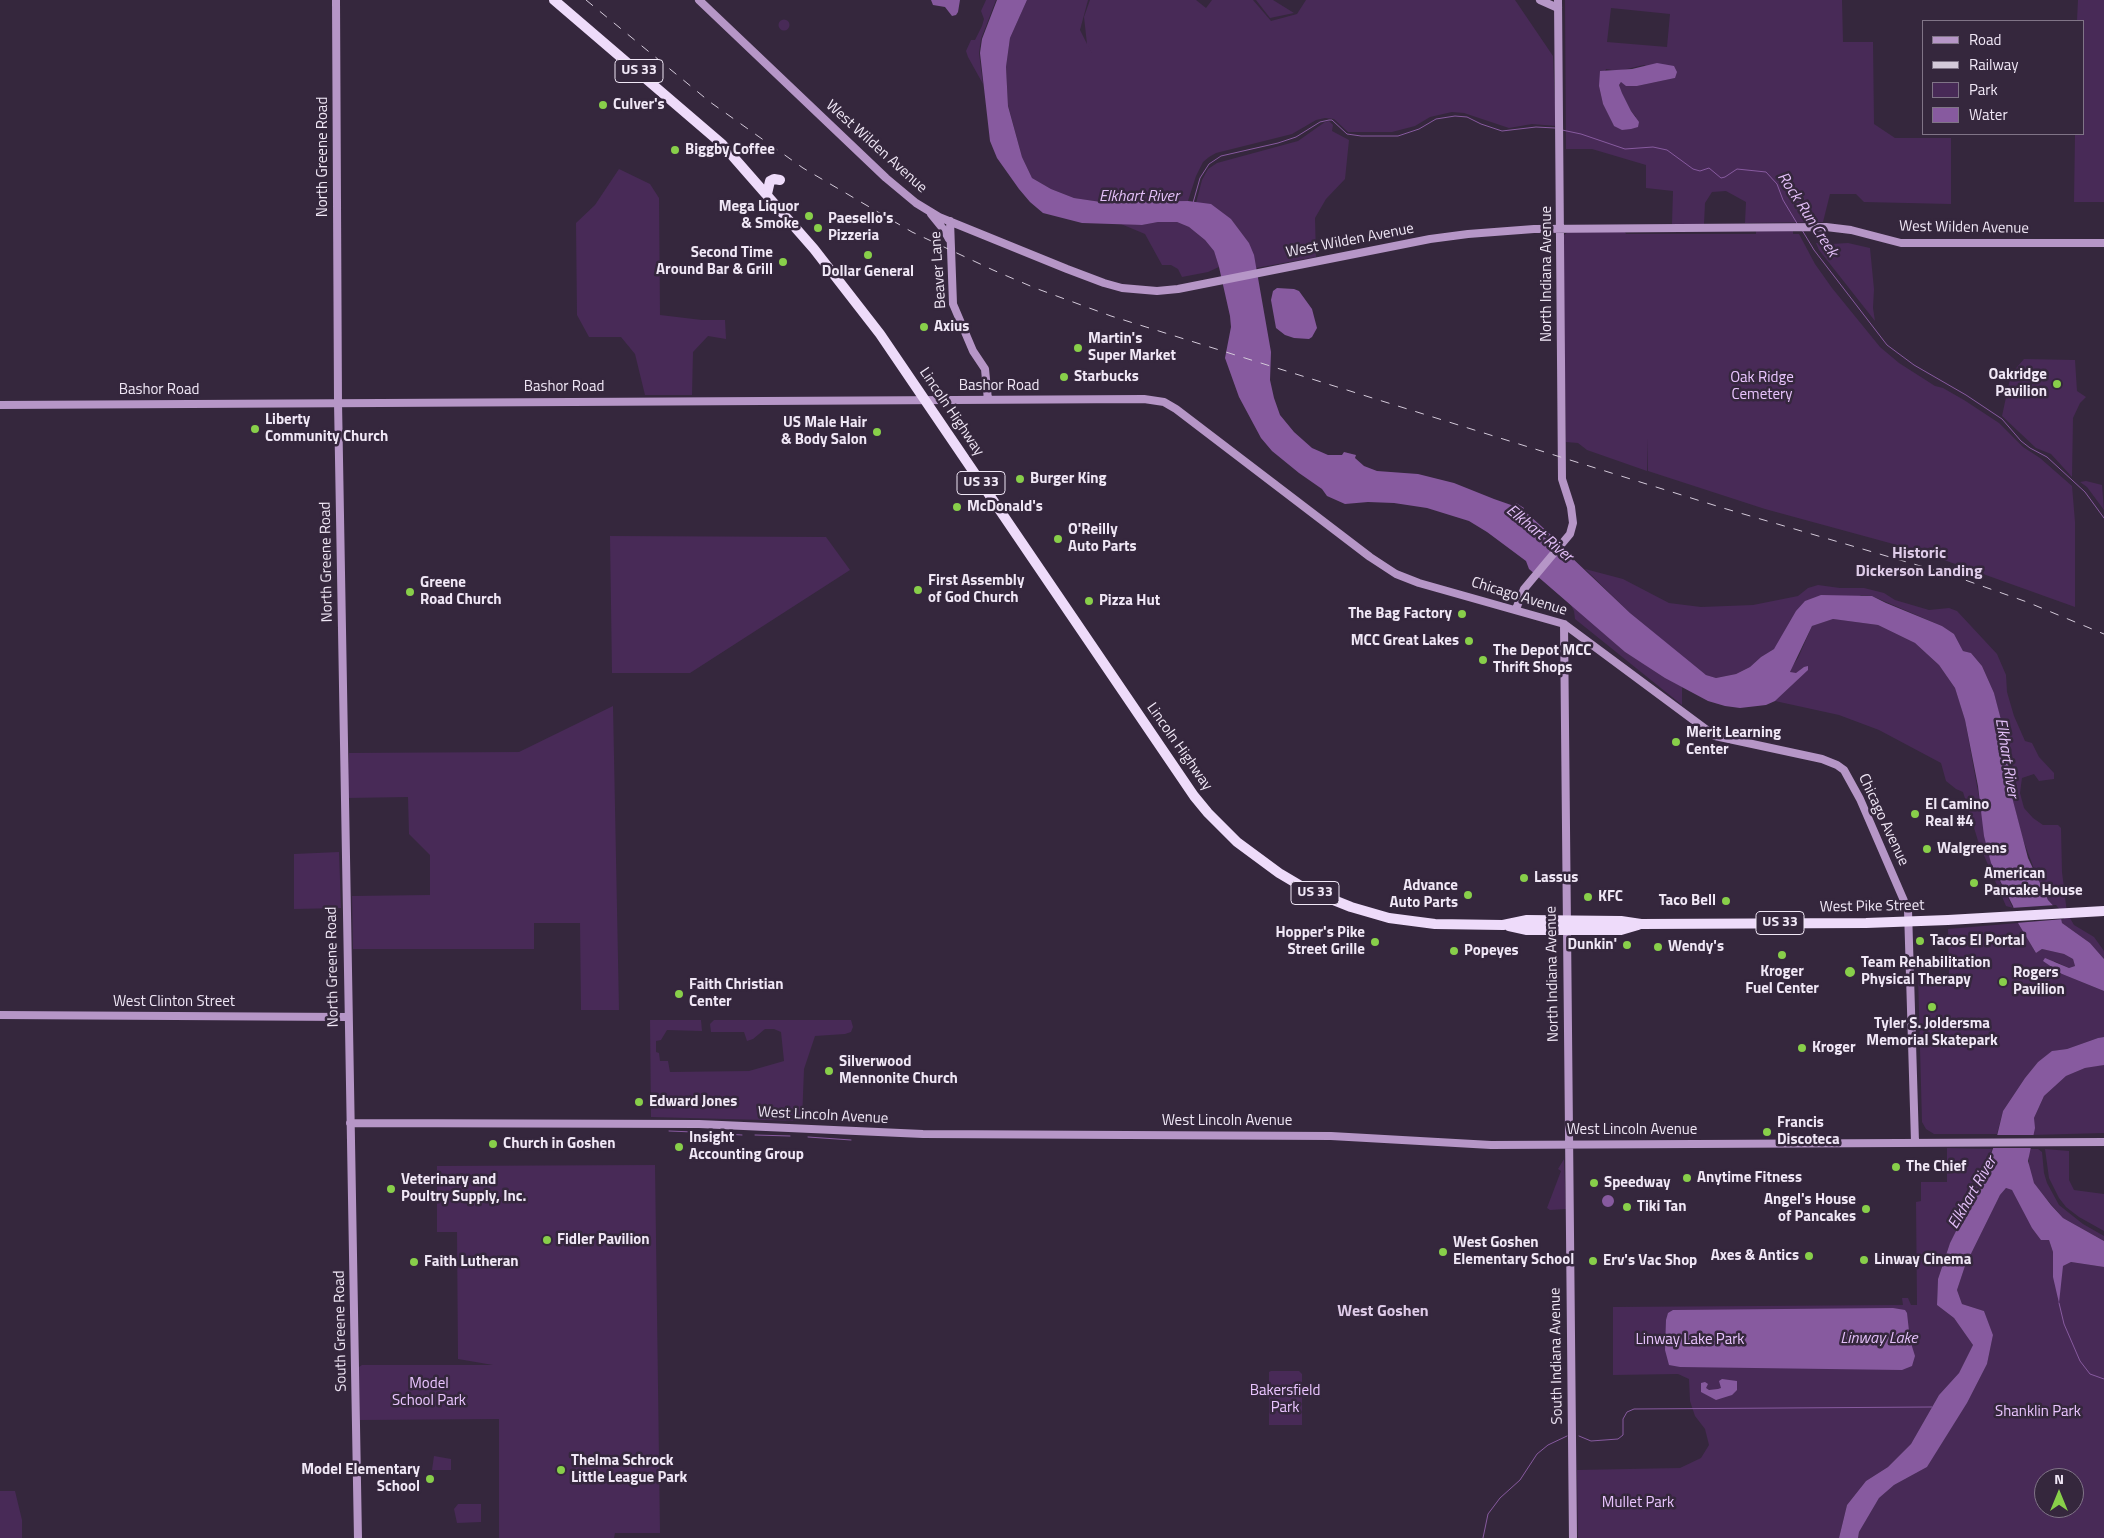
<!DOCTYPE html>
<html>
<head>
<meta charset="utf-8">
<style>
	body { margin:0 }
	#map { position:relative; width:2104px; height:1538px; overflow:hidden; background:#35273d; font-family:"Titillium Web",sans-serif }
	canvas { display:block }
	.legend { position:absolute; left:1922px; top:20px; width:162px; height:115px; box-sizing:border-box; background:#35273d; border:1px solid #807487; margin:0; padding:6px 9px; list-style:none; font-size:15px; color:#f0e7f6 }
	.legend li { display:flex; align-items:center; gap:10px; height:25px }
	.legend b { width:25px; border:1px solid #807487 }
	.north { position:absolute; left:2034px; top:1468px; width:50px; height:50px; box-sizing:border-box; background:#35273d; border:1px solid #807487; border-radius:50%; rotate:0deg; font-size:14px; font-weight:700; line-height:20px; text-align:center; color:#f0e7f6 }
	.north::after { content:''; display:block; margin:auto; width:18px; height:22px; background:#88cf4a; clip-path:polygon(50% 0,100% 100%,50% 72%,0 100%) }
</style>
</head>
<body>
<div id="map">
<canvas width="2104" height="1538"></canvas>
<ul class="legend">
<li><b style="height:6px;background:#b696c7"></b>Road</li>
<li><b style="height:6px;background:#d4cada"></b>Railway</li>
<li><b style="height:14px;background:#482a57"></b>Park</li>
<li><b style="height:14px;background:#875a9f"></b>Water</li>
</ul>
<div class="north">N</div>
</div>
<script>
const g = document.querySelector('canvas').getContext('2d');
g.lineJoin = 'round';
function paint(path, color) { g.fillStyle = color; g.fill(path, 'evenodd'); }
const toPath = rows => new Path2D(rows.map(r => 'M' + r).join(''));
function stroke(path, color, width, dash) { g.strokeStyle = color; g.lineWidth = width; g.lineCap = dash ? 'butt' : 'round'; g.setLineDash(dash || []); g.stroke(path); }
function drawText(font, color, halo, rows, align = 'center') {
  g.font = font + ' "Titillium Web",sans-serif'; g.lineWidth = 5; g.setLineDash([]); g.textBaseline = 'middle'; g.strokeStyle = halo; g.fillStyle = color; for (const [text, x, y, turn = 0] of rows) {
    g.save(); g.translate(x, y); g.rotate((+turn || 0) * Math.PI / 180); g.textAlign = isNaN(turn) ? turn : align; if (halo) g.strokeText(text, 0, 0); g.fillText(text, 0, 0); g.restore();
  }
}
paint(toPath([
	[986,0,996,0,981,39,979,53,983,84,968,57,966,51,971,40,975,40,982,26,984,19,981,11],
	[1027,0,1088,0,1080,30,1092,54,1087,44,1084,17,1090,0,1196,0,1206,8,1212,0,1253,0,1271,21,1297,14,1306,0,1515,0,1553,56,1556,126,1532,124,1509,128,1464,113,1452,112,1430,117,1415,126,1392,132,1348,132,1334,119,1325,118,1316,120,1292,134,1216,153,1209,157,1203,162,1196,176,1188,201,1101,202,1074,198,1051,189,1032,178,1022,157,1008,105,1006,67,1010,38],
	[1256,0,1273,0,1294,13,1270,18],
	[1565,0,1842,0,1843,42,1873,42,1874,124,1895,138,1951,138,1951,204,1864,202,1856,194,1830,194,1823,222,1745,223,1746,202,1726,191,1712,192,1705,203,1704,224,1672,224,1673,191,1646,188,1646,165,1592,149,1566,149],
	[1611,8,1670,14,1667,47,1607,42],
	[1644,65,1675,78,1637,86,1621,82,1619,85,1622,93,1631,111,1636,117,1614,126,1603,104,1599,86,1606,69,1618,71],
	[2078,0,2104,0,2104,202,2074,202,2075,134,2083,134,2083,21,2077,21],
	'778.5 25a5.5 5.5 0 1 1 11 0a5.5 5.5 0 1 1-11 0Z',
	[1329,121,1333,125,1332,131,1349,140,1345,179,1326,199,1315,218,1316,257,1256,268,1249,243,1231,219,1196,203,1202,180,1208,169,1217,163,1298,141,1325,122],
	[619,169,650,184,659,198,660,315,702,320,725,320,726,339,708,336,693,352,692,395,645,395,635,354,621,337,589,337,577,315,576,223,595,205],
	[1158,222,1177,222,1189,227,1205,240,1214,251,1219,267,1208,272,1182,277,1178,269,1171,265,1162,265,1145,234,1121,224,1142,225],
	[1790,230,1793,231,1793,234,1799,234,1815,264,1832,288,1880,347,1899,363,1935,386,1943,388,1964,400,1999,423,2023,447,2040,458,2072,486,2075,522,2075,607,1919,551,1765,509,1648,471,1647,439,1647,471,1587,450,1578,443,1566,442,1563,236,1568,232,1625,232,1626,234,1756,234,1756,231],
	[1822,242,1831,244,1848,243,1870,248,1874,289,1873,308,1875,321,1819,250,1816,243],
	[2024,359,2075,360,2077,391,2086,397,2080,403,2073,418,2072,477,2051,454,2036,448,2002,416,2011,374],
	[2086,481,2102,485,2104,510,2087,487,2080,482],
	[610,536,826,537,850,570,690,673,612,673],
	[1585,569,1623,579,1669,603,1701,607,1753,605,1798,596,1808,588,1818,585,1840,588,1864,588,1884,593,1895,600,1929,610,1949,608,1957,611,1997,654,2006,675,2007,692,2014,716,2025,741,2032,743,2039,757,2054,773,2054,779,2039,781,2034,774,2022,778,2020,793,2024,808,2033,818,2043,825,2058,825,2061,828,2062,872,2067,913,2074,925,2094,937,2104,951,2104,959,2090,943,2062,923,2060,913,2048,900,2039,882,2022,837,2011,793,2006,743,1994,693,1982,666,1971,653,1963,651,1954,634,1942,626,1872,596,1861,595,1761,657,1750,667,1736,674,1716,678,1706,675,1691,664,1630,613],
	[1569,602,1625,652,1682,687,1682,705,1575,619,1574,611],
	[1833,619,1878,625,1915,643,1939,665,1955,688,1965,720,1991,863,2013,908,2006,906,1979,844,1963,792,1956,789,1946,781,1941,763,1879,730,1839,715,1775,701,1798,679,1796,673,1790,673,1791,668,1798,658,1812,626],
	[613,706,619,1010,581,1010,580,923,534,923,534,949,353,949,352,896,430,895,430,855,409,834,408,797,347,798,349,753,519,752],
	[339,852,341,908,294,909,294,854],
	[2018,923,2036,953,2042,949,2064,954,2073,959,2075,966,2069,968,2054,961,2062,974,2104,991,2104,1037,2098,1038,2067,1049,2053,1051,2038,1062,2025,1078,2003,1111,1997,1134,1934,1134,1926,1129,1922,1122,1918,975,1949,974,1948,929],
	[650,1020,701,1020,702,1031,667,1030,661,1040,656,1041,656,1052,659,1053,660,1061,668,1061,670,1072,749,1071,784,1061,781,1032,774,1029,765,1029,753,1039,747,1041,744,1032,711,1032,710,1024,714,1020,851,1020,853,1027,851,1032,845,1034,815,1036,804,1069,802,1121,651,1117],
	[2101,1065,2104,1065,2104,1133,2032,1135,2034,1128,2034,1118,2044,1096,2066,1076,2085,1068],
	[1947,1148,1992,1149,1976,1196,1967,1216,1958,1227,1950,1243,1938,1279,1937,1305,1954,1318,1973,1345,1959,1373,1939,1395,1911,1444,1888,1467,1866,1481,1847,1505,1839,1538,1578,1538,1577,1470,1680,1468,1701,1458,1709,1445,1705,1429,1695,1416,1690,1401,1689,1379,1678,1374,1613,1375,1613,1307,1903,1305,1902,1298,1908,1298,1911,1305,1917,1305,1916,1202,1921,1201,1921,1182,1947,1182],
	[2029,1149,2038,1149,2042,1152,2044,1173,2047,1183,2059,1205,2083,1224,2104,1236,2104,1241,2063,1218,2044,1196,2034,1183,2029,1172],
	[2045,1149,2069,1151,2069,1180,2074,1190,2104,1194,2104,1231,2079,1217,2066,1207,2059,1198,2049,1178],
	[1564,1159,1566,1209,1550,1210,1547,1208,1561,1171,1558,1169],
	[655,1165,660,1533,615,1533,614,1538,499,1538,499,1419,360,1420,359,1367,362,1365,493,1365,458,1359,457,1232,437,1232,437,1166],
	[2006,1188,2012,1190,2049,1240,2053,1252,2053,1277,2063,1266,2071,1262,2104,1267,2104,1538,1858,1538,1859,1532,1879,1498,1894,1485,1927,1467,1967,1403,1987,1364,1993,1335,1984,1311,1962,1304,1957,1290,1965,1266,2000,1195],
	[2044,1478,2074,1478,2074,1508,2044,1508],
	[1271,1371,1299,1371,1302,1374,1302,1425,1269,1425,1269,1372],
	[434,1456,451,1459,451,1470,432,1470],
	[0,1491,15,1491,22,1520,22,1538,0,1538],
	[458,1504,481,1504,481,1522,457,1523,454,1509]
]), '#482a57');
paint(toPath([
	[931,0,960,0,958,12,956,15,952,16,945,7,933,5],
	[997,0,1027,0,1010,38,1006,67,1008,106,1022,157,1032,178,1051,189,1074,198,1101,202,1188,201,1211,204,1231,219,1249,243,1254,255,1271,352,1270,380,1274,398,1280,415,1294,432,1312,448,1328,455,1342,455,1344,452,1356,455,1355,458,1364,466,1377,471,1418,474,1454,483,1494,499,1514,506,1516,503,1524,508,1524,510,1530,516,1561,544,1570,556,1630,613,1706,675,1716,678,1736,674,1750,667,1761,657,1774,649,1796,611,1805,601,1821,595,1872,596,1886,603,1942,626,1954,634,1963,651,1971,653,1982,666,1994,693,2007,743,2011,793,2028,858,2048,900,2060,913,2062,923,2090,943,2104,959,2104,991,2062,974,2043,961,2045,958,2069,968,2075,966,2073,959,2064,954,2042,949,2036,953,2018,923,2013,906,1991,863,1984,836,1978,786,1965,720,1955,688,1939,665,1915,643,1878,625,1833,619,1812,626,1790,672,1796,673,1804,667,1808,666,1808,670,1775,701,1766,705,1740,708,1725,706,1708,701,1665,678,1625,652,1529,569,1526,561,1487,532,1469,521,1427,508,1394,503,1368,502,1345,504,1327,496,1322,489,1299,473,1272,451,1261,438,1239,397,1225,358,1231,327,1230,316,1219,267,1214,251,1205,240,1189,227,1177,222,1158,222,1142,225,1082,223,1043,213,1030,202,1019,189,997,158,990,141,980,53,982,39],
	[1657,63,1674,66,1677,72,1675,78,1637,86,1626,86,1621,82,1619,85,1622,93,1631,111,1639,122,1638,127,1631,129,1622,130,1614,126,1603,104,1599,86,1600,71,1632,69],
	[1277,288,1294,289,1299,291,1312,309,1317,328,1312,337,1309,339,1294,338,1285,335,1276,328,1271,300,1273,291],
	[2104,1037,2104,1065,2085,1068,2066,1076,2044,1096,2034,1118,2035,1128,2028,1161,2034,1183,2051,1205,2063,1218,2104,1241,2104,1267,2071,1262,2063,1266,2059,1303,2053,1277,2053,1252,2049,1240,2041,1240,2032,1228,2012,1190,2006,1188,2000,1195,1965,1266,1957,1290,1962,1304,1984,1311,1993,1335,1987,1364,1967,1403,1927,1467,1894,1485,1879,1498,1859,1532,1858,1538,1839,1538,1847,1505,1866,1481,1888,1467,1911,1444,1939,1395,1959,1373,1973,1345,1954,1318,1937,1305,1938,1279,1950,1243,1958,1227,1967,1216,1976,1196,1996,1140,2003,1111,2025,1078,2038,1062,2052,1051,2067,1049,2098,1038],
	'1602 1201a6 6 0 1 1 12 0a6 6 0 1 1-12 0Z',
	[1893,1308,1905,1310,1907,1313,1910,1340,1915,1356,1912,1366,1902,1370,1680,1367,1669,1365,1665,1350,1666,1320,1668,1313,1673,1310],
	[1722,1379,1737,1381,1737,1390,1732,1395,1716,1400,1701,1392,1701,1383,1705,1382,1708,1384,1706,1388,1709,1390,1718,1389,1721,1388,1719,1381]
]), '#875a9f');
paint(toPath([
	[2056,905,2062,912,2064,919,2016,923,2011,908],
	[1995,1135,2035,1135,2032,1148,1989,1148]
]), '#35273d');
stroke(toPath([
	[1562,130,1581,134,1625,149,1653,147,1667,150,1693,169,1700,171,1709,168,1721,178,1725,177,1737,169,1766,172,1777,184,1783,200,1798,225],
	[1193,203,1200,178,1209,164,1221,156,1278,143,1296,137,1320,122,1329,120,1332,120,1347,134,1361,136,1398,136,1419,129,1436,119,1455,116,1467,117,1481,124,1502,131,1536,127,1555,128],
	[1802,230,1814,250,1887,345,1914,365,1966,395,2002,419,2021,441,2030,448,2047,457,2085,492,2104,518],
	[669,1131,693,1132],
	[708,1133,742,1135],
	[755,1135,790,1136],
	[808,1137,851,1140],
	[2059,1303,2064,1324,2080,1361,2090,1374,2104,1379],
	[1579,1436,1591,1441,1618,1439,1623,1435,1623,1419,1627,1412,1634,1409,1932,1407],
	[1483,1538,1488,1514,1500,1498,1520,1480,1537,1454,1548,1445,1567,1436]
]), '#875a9f', 1);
stroke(toPath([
	[336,0,338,402,358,1538],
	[699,0,886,178,916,203,939,217,1067,269,1104,283,1122,288,1157,291,1178,289,1430,239,1468,234,1534,229,1826,227,1851,230,1901,243,2104,243],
	[1540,0,1558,8],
	[931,214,944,230,949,239],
	[950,221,953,304,973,351,985,369,988,400],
	[0,405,1144,399,1164,402,1176,409,1370,557,1396,574,1419,583,1564,624,1715,736,1822,759,1837,765,1844,770,1860,799,1908,910,1915,1142],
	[1516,609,1524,589,1570,534,1573,523,1571,507,1562,479,1558,0],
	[1564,624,1573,1538],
	[0,1015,348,1017],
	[350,1123,699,1124,923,1134,1331,1136,1491,1145,2104,1142]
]), '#b696c7', 8);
stroke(toPath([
	[554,0,722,144,814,249,880,334,1194,796,1208,813,1237,842,1279,873,1306,889,1351,907,1389,918,1435,924,1503,925,1527,920,1621,921,1641,924,1866,923,1948,920,2104,911],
	[767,194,770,181,774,179,780,180],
	[1509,926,1527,930,1621,930,1638,925]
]), '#eedbfa', 10);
stroke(toPath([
	[586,0,710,102,803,168,912,232,993,270,1035,288,1111,316,1723,508,1951,575,2027,602,2104,634]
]), '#d4cada', 1, [9, 9]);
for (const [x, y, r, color] of [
	[603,105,5,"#88cf4a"],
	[675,150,5,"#88cf4a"],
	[809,216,5,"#88cf4a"],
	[818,228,5,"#88cf4a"],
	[868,255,5,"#88cf4a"],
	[783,262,5,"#88cf4a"],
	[924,327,5,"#88cf4a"],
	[1078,348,5,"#88cf4a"],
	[1064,377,5,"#88cf4a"],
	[2057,384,5,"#88cf4a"],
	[255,429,5,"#88cf4a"],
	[877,432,5,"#88cf4a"],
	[1020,479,5,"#88cf4a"],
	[957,507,5,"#88cf4a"],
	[1058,539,5,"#88cf4a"],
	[918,590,5,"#88cf4a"],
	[410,592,5,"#88cf4a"],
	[1089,601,5,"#88cf4a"],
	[1462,614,5,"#88cf4a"],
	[1469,641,5,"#88cf4a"],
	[1483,660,5,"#88cf4a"],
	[1676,742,5,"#88cf4a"],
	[1915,814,5,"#88cf4a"],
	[1927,849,5,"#88cf4a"],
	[1524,878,5,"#88cf4a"],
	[1974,883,5,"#88cf4a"],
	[1468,895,5,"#88cf4a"],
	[1588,897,5,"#88cf4a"],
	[1726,901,5,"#88cf4a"],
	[1920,941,5,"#88cf4a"],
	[1375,942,5,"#88cf4a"],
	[1627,945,5,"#88cf4a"],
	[1658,947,5,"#88cf4a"],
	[1454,951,5,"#88cf4a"],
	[1782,955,5,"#88cf4a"],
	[1850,972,6,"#88cf4a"],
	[2003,982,5,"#88cf4a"],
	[679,994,5,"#88cf4a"],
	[1932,1007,5,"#88cf4a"],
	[1802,1048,5,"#88cf4a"],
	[829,1071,5,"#88cf4a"],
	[639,1102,5,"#88cf4a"],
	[1767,1132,5,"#88cf4a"],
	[493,1144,5,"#88cf4a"],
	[679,1147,5,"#88cf4a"],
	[1896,1167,5,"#88cf4a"],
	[1687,1178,5,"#88cf4a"],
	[1594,1183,5,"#88cf4a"],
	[391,1189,5,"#88cf4a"],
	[1627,1207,5,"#88cf4a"],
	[1866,1209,5,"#88cf4a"],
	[547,1240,5,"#88cf4a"],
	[1443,1252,5,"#88cf4a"],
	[1809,1256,5,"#88cf4a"],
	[1864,1260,5,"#88cf4a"],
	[1593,1261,5,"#88cf4a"],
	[414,1262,5,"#88cf4a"],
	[561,1470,5,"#88cf4a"],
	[430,1479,5,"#88cf4a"]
]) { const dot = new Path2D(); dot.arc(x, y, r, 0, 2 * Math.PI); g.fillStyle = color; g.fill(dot); stroke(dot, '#35273d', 2); }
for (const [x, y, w] of [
	[639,71,48],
	[981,483,48],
	[1315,893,48],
	[1780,923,48]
]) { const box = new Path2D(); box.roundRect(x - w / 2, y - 11.5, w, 23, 4); g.fillStyle = '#35273d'; g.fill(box); stroke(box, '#f0e7f6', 1); }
drawText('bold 14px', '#f0e7f6', null, [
	["US 33",639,71],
	["US 33",981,483],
	["US 33",1315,893],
	["US 33",1780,923]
]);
drawText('bold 15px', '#f0e7f6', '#35273d', [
	["Culver's",613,105],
	["Biggby Coffee",685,150],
	["Mega Liquor",799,207,"right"],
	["& Smoke",799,224,"right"],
	["Paesello's",828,219],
	["Pizzeria",828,236],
	["Second Time",773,253,"right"],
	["Around Bar & Grill",773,270,"right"],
	["Dollar General",868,272,"center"],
	["Axius",934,327],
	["Martin's",1088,339],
	["Super Market",1088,356],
	["Oakridge",2047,375,"right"],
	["Pavilion",2047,392,"right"],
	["Starbucks",1074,377],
	["Liberty",265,420],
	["Community Church",265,437],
	["US Male Hair",867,423,"right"],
	["& Body Salon",867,440,"right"],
	["Burger King",1030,479],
	["McDonald's",967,507],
	["O'Reilly",1068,530],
	["Auto Parts",1068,547],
	["First Assembly",928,581],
	["of God Church",928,598],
	["Greene",420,583],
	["Road Church",420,600],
	["Pizza Hut",1099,601],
	["The Bag Factory",1452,614,"right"],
	["MCC Great Lakes",1459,641,"right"],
	["The Depot MCC",1493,651],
	["Thrift Shops",1493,668],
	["Merit Learning",1686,733],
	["Center",1686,750],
	["El Camino",1925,805],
	["Real #4",1925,822],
	["Walgreens",1937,849],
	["American",1984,874],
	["Pancake House",1984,891],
	["Lassus",1534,878],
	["Advance",1458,886,"right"],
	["Auto Parts",1458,903,"right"],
	["KFC",1598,897],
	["Taco Bell",1716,901,"right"],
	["Hopper's Pike",1365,933,"right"],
	["Street Grille",1365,950,"right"],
	["Tacos El Portal",1930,941],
	["Dunkin'",1617,945,"right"],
	["Wendy's",1668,947],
	["Popeyes",1464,951],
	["Team Rehabilitation",1861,963],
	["Physical Therapy",1861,980],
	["Kroger",1782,972,"center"],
	["Fuel Center",1782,989,"center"],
	["Rogers",2013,973],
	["Pavilion",2013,990],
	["Faith Christian",689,985],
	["Center",689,1002],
	["Tyler S. Joldersma",1932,1024,"center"],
	["Memorial Skatepark",1932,1041,"center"],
	["Kroger",1812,1048],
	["Silverwood",839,1062],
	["Mennonite Church",839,1079],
	["Edward Jones",649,1102],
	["Francis",1777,1123],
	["Discoteca",1777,1140],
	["Insight",689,1138],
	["Accounting Group",689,1155],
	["Church in Goshen",503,1144],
	["The Chief",1906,1167],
	["Anytime Fitness",1697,1178],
	["Veterinary and",401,1180],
	["Poultry Supply, Inc.",401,1197],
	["Speedway",1604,1183],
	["Angel's House",1856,1200,"right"],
	["of Pancakes",1856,1217,"right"],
	["Tiki Tan",1637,1207],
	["Fidler Pavilion",557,1240],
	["West Goshen",1453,1243],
	["Elementary School",1453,1260],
	["Axes & Antics",1799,1256,"right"],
	["Linway Cinema",1874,1260],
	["Erv's Vac Shop",1603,1261],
	["Faith Lutheran",424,1262],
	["Thelma Schrock",571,1461],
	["Little League Park",571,1478],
	["Model Elementary",420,1470,"right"],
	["School",420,1487,"right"]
], 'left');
drawText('15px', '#f0e7f6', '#35273d', [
	["West Wilden Avenue",876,147,42],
	["North Greene Road",323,157,-90],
	["West Wilden Avenue",1964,228,1],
	["West Wilden Avenue",1350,241,-11],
	["Beaver Lane",939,270,-94],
	["North Indiana Avenue",1547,274,-90],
	["Bashor Road",999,386],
	["Bashor Road",564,387],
	["Bashor Road",159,390],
	["Lincoln Highway",951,412,56],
	["North Greene Road",327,562,-91],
	["Chicago Avenue",1519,597,17],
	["Lincoln Highway",1179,747,55],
	["Chicago Avenue",1883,820,65],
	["West Pike Street",1872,907,-1],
	["North Greene Road",333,967,-91],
	["North Indiana Avenue",1553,974,-91],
	["West Clinton Street",174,1002],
	["West Lincoln Avenue",823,1116,3],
	["West Lincoln Avenue",1227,1121],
	["West Lincoln Avenue",1632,1130],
	["South Greene Road",341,1331,-91],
	["South Indiana Avenue",1557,1356,-91]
]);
drawText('15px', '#eac5ff', '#35273d', [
	["Oak Ridge",1762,378],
	["Cemetery",1762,395],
	["Linway Lake Park",1690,1340],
	["Model",429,1384],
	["School Park",429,1401],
	["Bakersfield",1285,1391],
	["Park",1285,1408],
	["Shanklin Park",2038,1412],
	["Mullet Park",1638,1503]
]);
drawText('italic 16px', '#e3bff8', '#35273d', [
	["Elkhart River",1139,197],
	["Rock Run Creek",1807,215,57],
	["Elkhart River",1539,534,39],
	["Elkhart River",2006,758,81],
	["Elkhart River",1973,1193,-60],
	["Linway Lake",1879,1339]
]);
drawText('bold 16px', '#decbe8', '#35273d', [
	["Historic",1919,554],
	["Dickerson Landing",1919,572],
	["West Goshen",1383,1312]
]);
</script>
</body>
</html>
